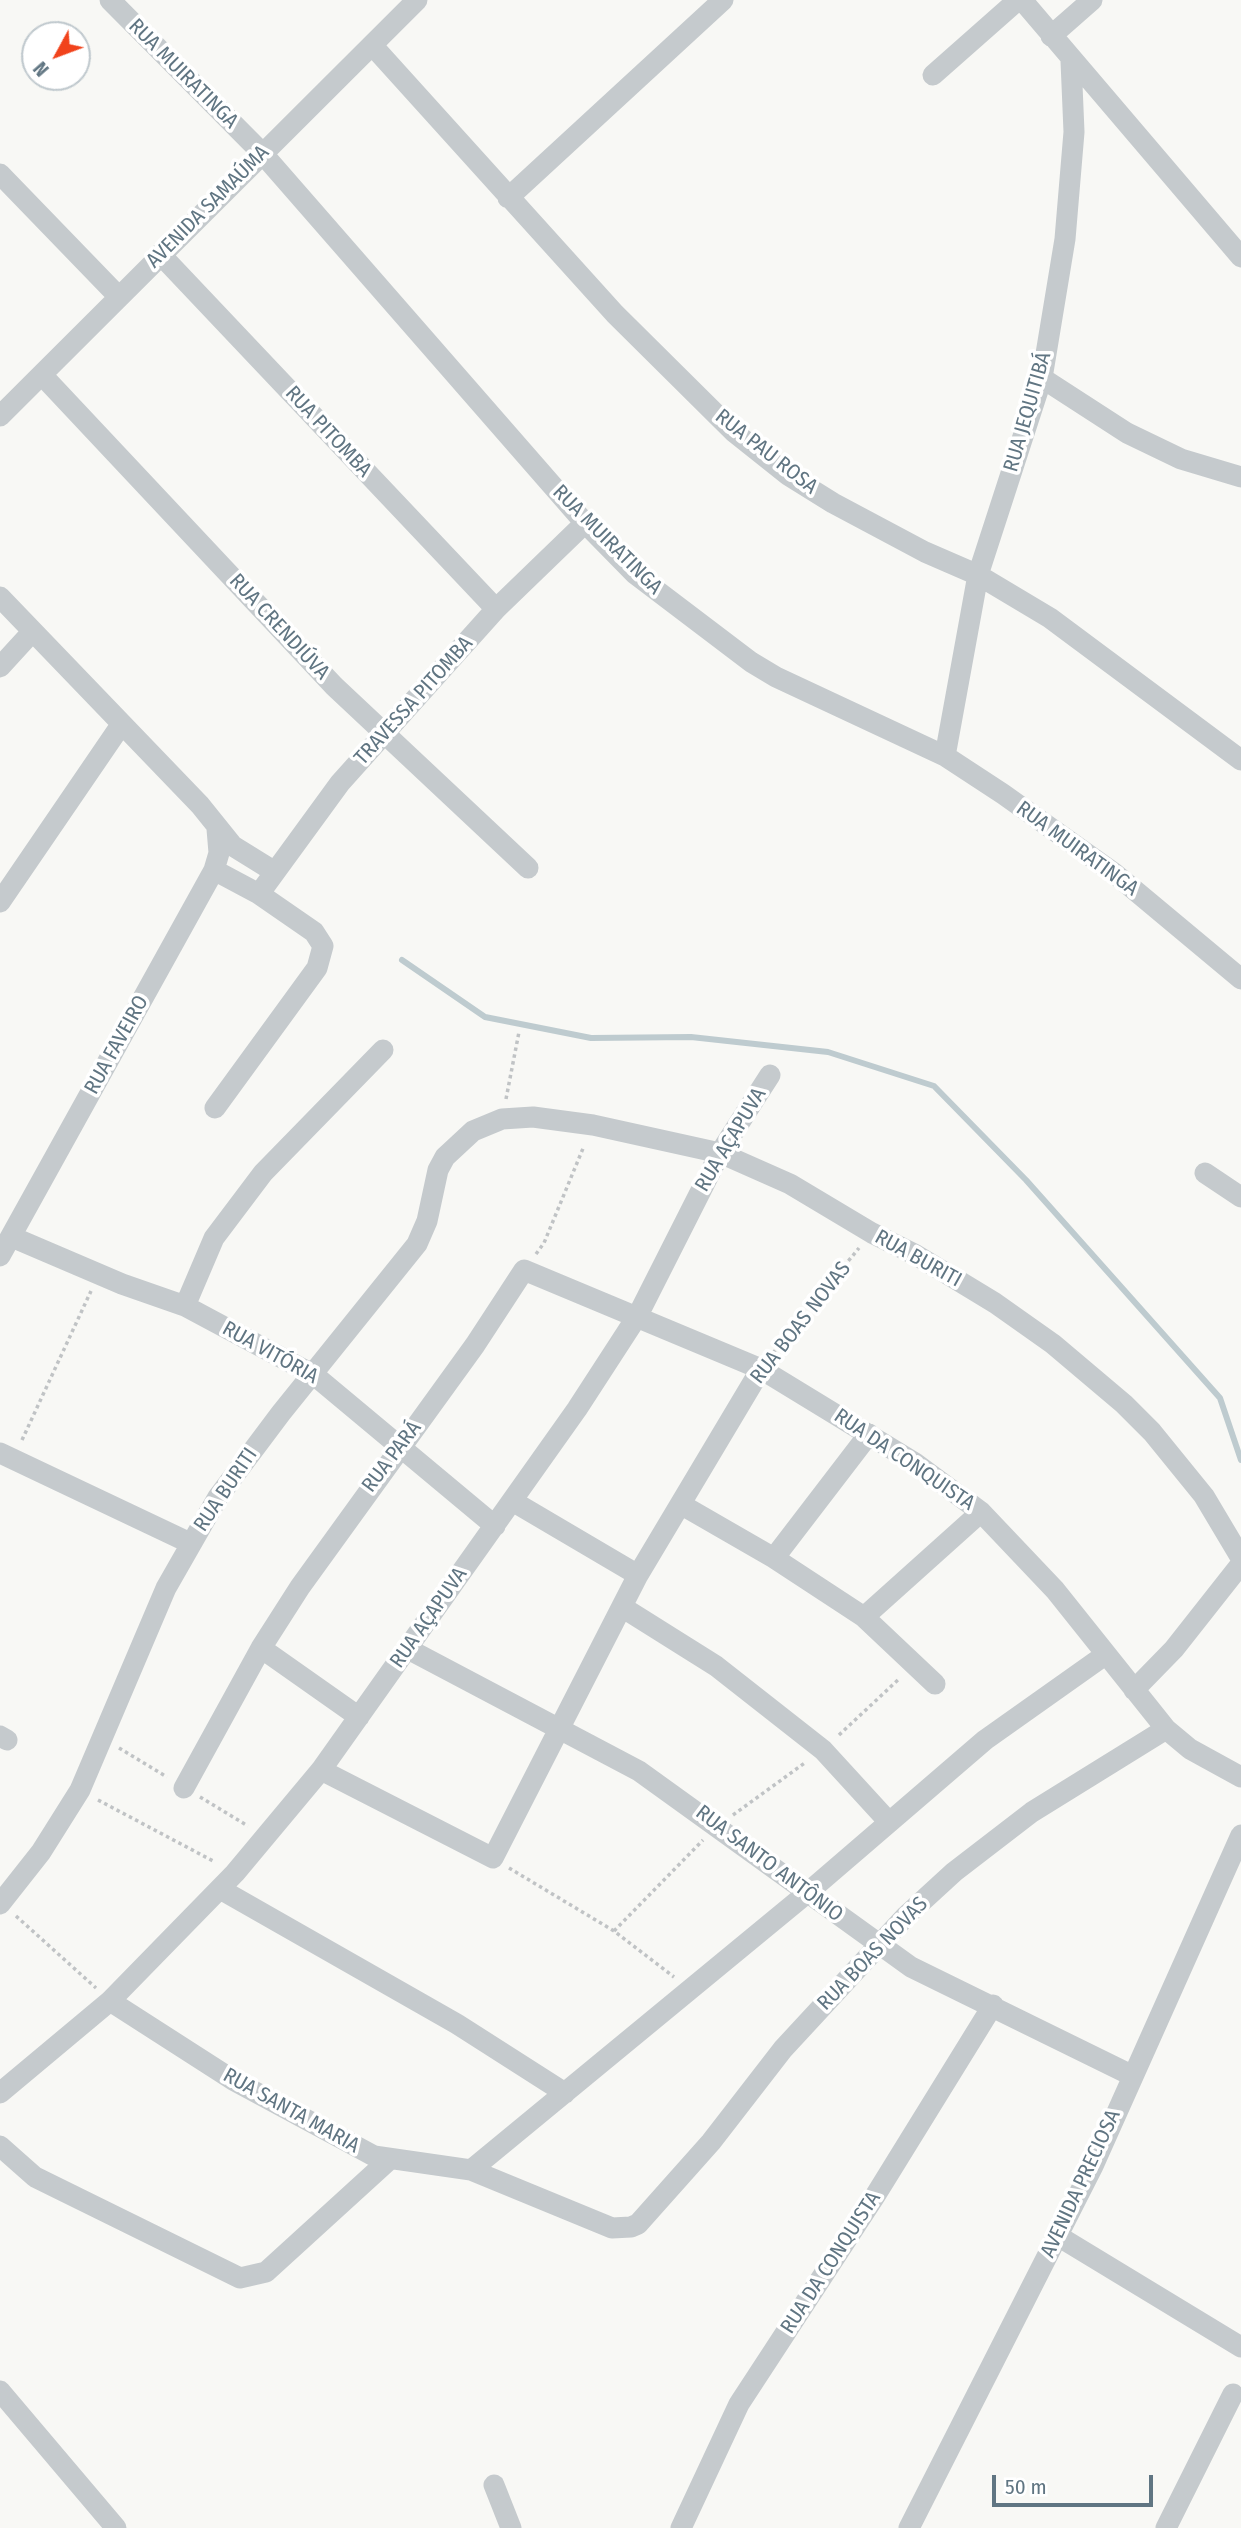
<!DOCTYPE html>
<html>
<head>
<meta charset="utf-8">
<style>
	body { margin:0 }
	#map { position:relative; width:1241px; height:2528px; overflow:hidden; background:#f8f8f5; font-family:"Fira Sans Condensed",sans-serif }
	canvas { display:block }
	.north { position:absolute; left:21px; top:21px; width:70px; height:70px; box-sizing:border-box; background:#fff; border:2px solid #bfc8cd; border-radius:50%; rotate:229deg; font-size:19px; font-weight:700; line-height:28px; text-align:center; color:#607582 }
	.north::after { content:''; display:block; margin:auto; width:24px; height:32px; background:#f1431c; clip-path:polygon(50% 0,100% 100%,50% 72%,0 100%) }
	.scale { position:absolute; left:992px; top:2475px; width:161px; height:32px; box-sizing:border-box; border:4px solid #607582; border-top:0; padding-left:9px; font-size:21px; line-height:24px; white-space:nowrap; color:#607582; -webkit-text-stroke:5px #fff; paint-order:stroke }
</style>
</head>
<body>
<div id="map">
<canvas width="1241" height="2528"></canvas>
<div class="north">N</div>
<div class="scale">50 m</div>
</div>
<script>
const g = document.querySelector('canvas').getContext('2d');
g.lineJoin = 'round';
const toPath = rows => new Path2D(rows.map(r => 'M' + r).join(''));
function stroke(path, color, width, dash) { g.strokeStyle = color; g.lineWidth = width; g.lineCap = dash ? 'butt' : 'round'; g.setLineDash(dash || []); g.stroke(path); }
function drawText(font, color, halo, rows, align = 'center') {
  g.font = font + ' "Fira Sans Condensed",sans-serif'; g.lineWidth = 7; g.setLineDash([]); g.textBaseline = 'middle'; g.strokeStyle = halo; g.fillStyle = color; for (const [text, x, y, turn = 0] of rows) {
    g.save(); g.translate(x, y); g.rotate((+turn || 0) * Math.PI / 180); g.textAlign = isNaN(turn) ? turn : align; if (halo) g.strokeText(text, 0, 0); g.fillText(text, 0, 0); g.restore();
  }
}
stroke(toPath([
	[402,960,485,1017,591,1038,691,1037,828,1052,934,1086,1026,1180,1220,1398,1241,1460]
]), '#becbcf', 6);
stroke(toPath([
	[506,1099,519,1032],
	[536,1254,544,1243,584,1146],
	[773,1353,859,1248],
	[22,1440,91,1291],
	[839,1735,900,1678],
	[119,1748,167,1777],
	[200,1797,248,1826],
	[98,1800,215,1862],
	[733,1815,806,1762],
	[509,1868,614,1931,674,1977],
	[16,1916,96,1988],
	[614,1931,703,1840]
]), '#c0c3c5', 3.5, [3.5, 3.5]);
stroke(toPath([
	[110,0,262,153,585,523,635,574,751,662,776,677,945,756,1003,794,1114,873,1241,979],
	[1022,0,1241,257],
	[1051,36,1092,0],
	[372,45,615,314,734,432,788,475,833,503,925,552,978,575,1050,618,1241,760],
	[933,75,1018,0],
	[0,174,119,297],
	[508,198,723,0],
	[160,254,496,609],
	[42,375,334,686,528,868],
	[1042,378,1127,433,1181,459,1241,477],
	[0,416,417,0],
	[0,597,200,805,233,846,275,872],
	[0,667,32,632],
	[945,756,978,575,1042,378,1065,239,1074,132,1071,61],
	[214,870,259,894,314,932,323,946,317,968,215,1108],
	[259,894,340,783,496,609,585,523],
	[0,902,121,725],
	[1205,1173,1241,1197],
	[12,1237,122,1284,185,1306,314,1375,495,1526],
	[0,1256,214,870,219,853,217,829],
	[185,1306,214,1238,263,1173,383,1050],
	[0,1453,190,1543],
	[514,1502,638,1575],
	[682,1505,774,1558,864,1617,935,1684],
	[774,1558,869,1434],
	[622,1607,716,1666,823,1750,888,1821],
	[864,1617,981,1512],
	[261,1648,359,1717],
	[408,1649,639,1771,911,1967,1131,2075],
	[1134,1690,1174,1649,1241,1564],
	[0,1736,7,1740],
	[321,1770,493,1858,638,1575,761,1369],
	[184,1788,261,1648,300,1587,475,1345,524,1270,761,1369,915,1463,981,1512,1055,1590,1166,1729,1190,1749,1241,1777],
	[220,1889,457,2024,565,2093],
	[0,1904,41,1852,80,1790,166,1588,218,1497,281,1413,417,1244,427,1221,438,1170,445,1157,473,1131,502,1119,533,1117,593,1125,720,1153,790,1184,872,1233,916,1255,995,1303,1053,1344,1124,1404,1152,1432,1204,1496,1241,1558],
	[110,2001,233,2080,374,2156,471,2170,612,2228,631,2227,638,2224,711,2142,783,2049,906,1916,954,1872,1032,1812,1166,1729],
	[0,2093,110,2001,235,1873,321,1770,577,1409,638,1315,720,1153,770,1075],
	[0,2146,35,2177,240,2278,266,2272,390,2159],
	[471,2170,806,1894,985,1740,1105,1655],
	[1058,2236,1241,2347],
	[0,2391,116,2528],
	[494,2485,511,2528],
	[681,2528,739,2404,875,2196,993,2005],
	[909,2528,1093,2166,1241,1835],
	[1166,2528,1233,2394]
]), '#c5cacd', 21);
drawText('21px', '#607582', '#fff', [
	["RUA MUIRATINGA",183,74,45],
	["AVENIDA SAMAÚMA",208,207,-45],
	["RUA JEQUITIBÁ",1028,412,-74],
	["RUA PITOMBA",328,432,47],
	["RUA PAU ROSA",766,452,38],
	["RUA MUIRATINGA",607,540,45],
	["RUA CRENDIÚVA",279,627,47],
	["TRAVESSA PITOMBA",414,701,-48],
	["RUA MUIRATINGA",1077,849,36],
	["RUA FAVEIRO",117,1045,-61],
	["RUA AÇAPUVA",731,1140,-59],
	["RUA BURITI",918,1259,29],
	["RUA BOAS NOVAS",801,1323,-52],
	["RUA VITÓRIA",270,1353,29],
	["RUA PARÁ",392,1457,-53],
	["RUA DA CONQUISTA",904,1460,34],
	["RUA BURITI",226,1490,-56],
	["RUA AÇAPUVA",429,1618,-55],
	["RUA SANTO ANTÔNIO",769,1864,37],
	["RUA BOAS NOVAS",873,1954,-46],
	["RUA SANTA MARIA",291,2111,29],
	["AVENIDA PRECIOSA",1081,2184,-65],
	["RUA DA CONQUISTA",831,2263,-57]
]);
</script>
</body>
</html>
